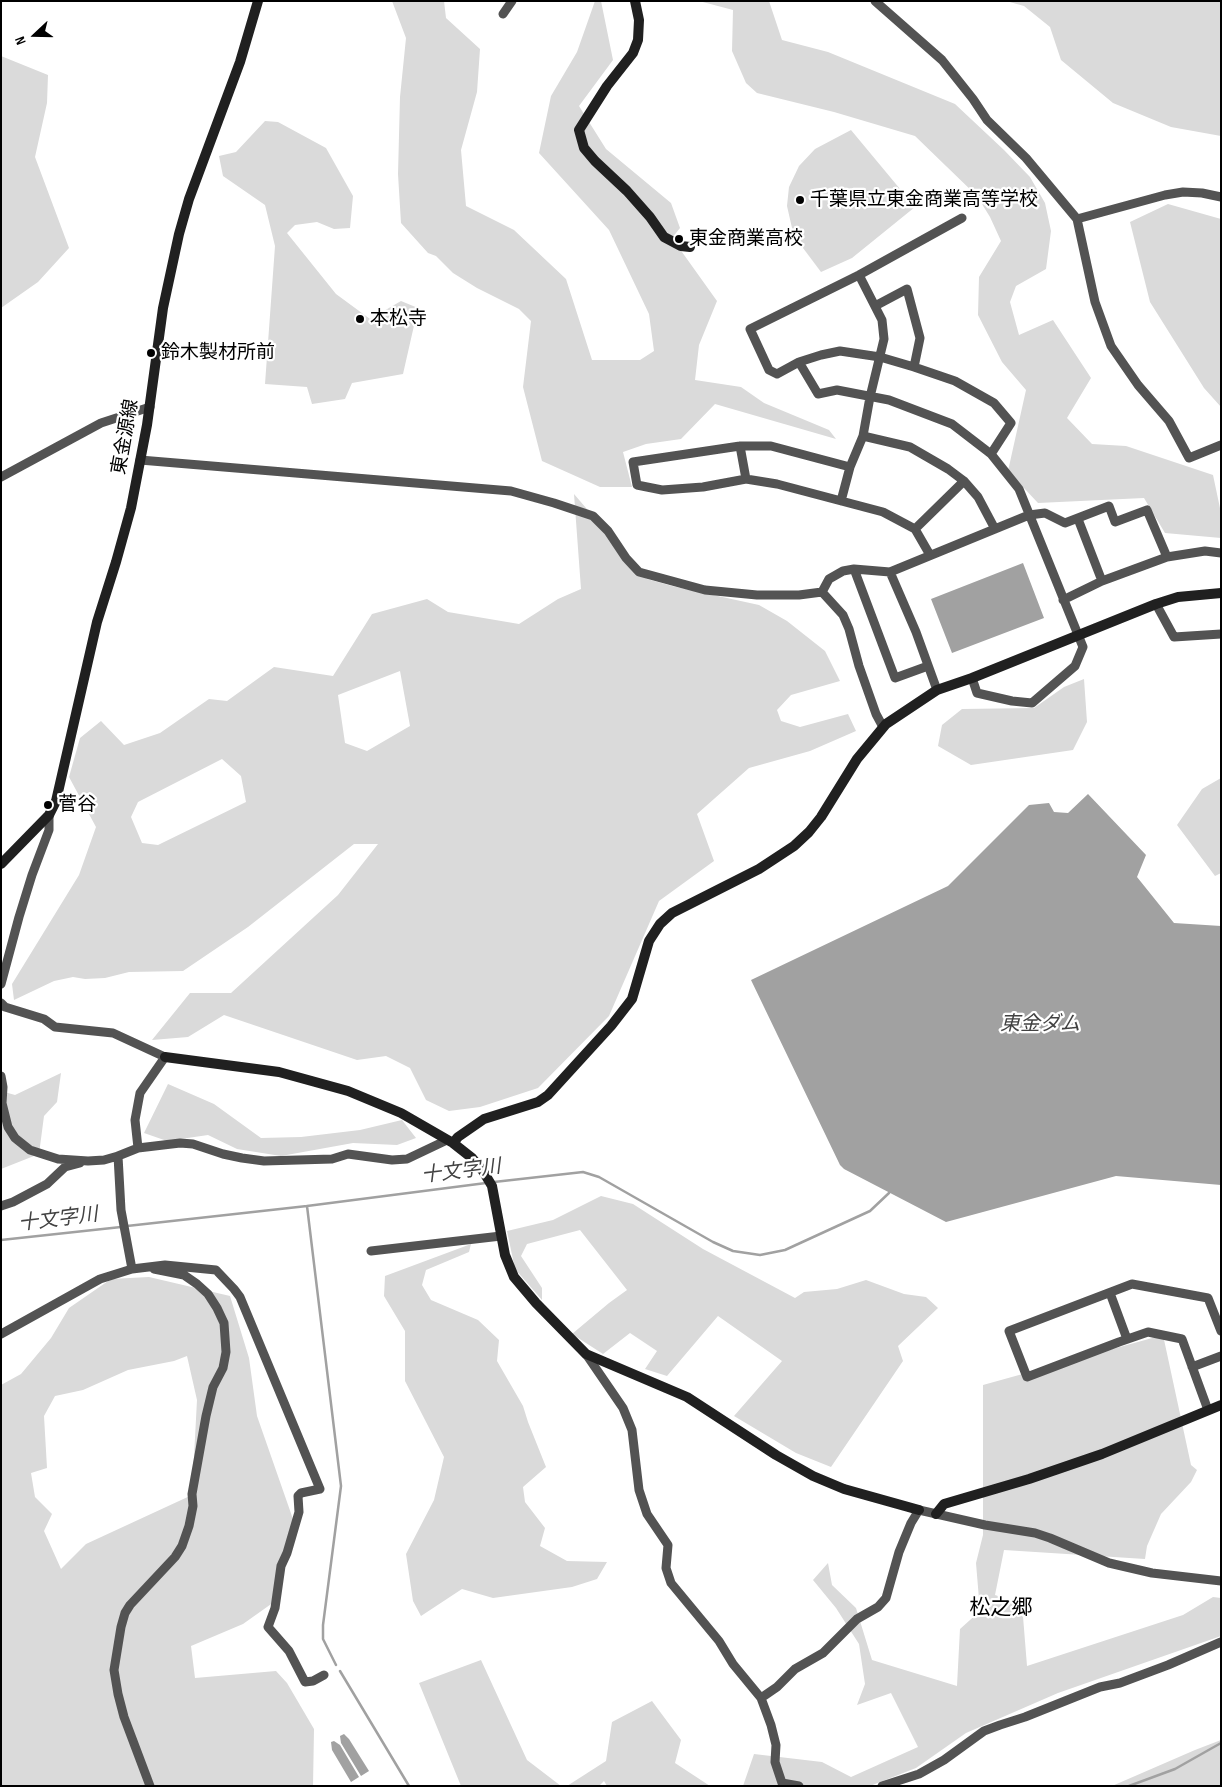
<!DOCTYPE html>
<html>
<head>
<meta charset="utf-8">
<style>
	body { margin:0 }
	#map { position:relative; width:1222px; height:1787px; overflow:hidden; background:#fff; font-family:"Sofia Sans Condensed",sans-serif }
	canvas { display:block }
	.frame { position:absolute; inset:0; border:2px solid #000; pointer-events:none }
	.north { position:absolute; left:10px; top:10px; width:50px; height:50px; -webkit-text-stroke:4px #fff; paint-order:stroke; rotate:249deg; font-size:14px; font-weight:700; line-height:20px; text-align:center; color:#000 }
	.north::after { content:''; display:block; margin:auto; width:18px; height:22px; background:#000; clip-path:polygon(50% 0,100% 100%,50% 72%,0 100%) }
</style>
</head>
<body>
<div id="map">
<canvas width="1222" height="1787"></canvas>
<div class="frame"></div>
<div class="north">N</div>
</div>
<script>
const g = document.querySelector('canvas').getContext('2d');
g.lineJoin = 'round';
function paint(path, color) { g.fillStyle = color; g.fill(path, 'evenodd'); }
const toPath = rows => new Path2D(rows.map(r => 'M' + r).join(''));
function stroke(path, color, width, dash) { g.strokeStyle = color; g.lineWidth = width; g.lineCap = dash ? 'butt' : 'round'; g.setLineDash(dash || []); g.stroke(path); }
function drawText(font, color, halo, rows, align = 'center') {
  g.font = font + ' "Sofia Sans Condensed","Noto Sans JP",sans-serif'; g.lineWidth = 4.5; g.setLineDash([]); g.textBaseline = 'middle'; g.strokeStyle = halo; g.fillStyle = color; for (const [text, x, y, turn = 0] of rows) {
    g.save(); g.translate(x, y); g.rotate((+turn || 0) * Math.PI / 180); g.textAlign = isNaN(turn) ? turn : align; if (halo) g.strokeText(text, 0, 0); g.fillText(text, 0, 0); g.restore();
  }
}
paint(toPath([
	[392,1,444,1,446,18,480,49,477,92,461,150,466,206,514,230,566,279,592,360,640,360,654,351,649,314,609,230,539,153,551,96,577,52,595,1,601,1,613,60,579,106,606,149,671,203,680,228,672,238,717,301,699,345,695,380,741,387,764,403,829,430,836,439,715,404,681,439,646,444,623,452,632,487,600,487,542,461,523,387,531,321,519,309,477,288,453,273,436,256,428,253,401,223,398,174,400,97,406,38],
	[699,1,769,1,782,40,828,52,955,104,1004,150,1030,177,1045,203,1051,231,1046,269,1016,286,1010,302,1019,335,1053,320,1091,378,1067,418,1092,444,1126,446,1213,475,1221,513,1221,538,1165,533,1144,498,1038,503,1008,471,1026,390,1002,362,978,315,979,277,1001,241,990,217,977,196,915,136,834,112,757,93,746,83,732,51,733,10],
	[1006,1,1221,1,1221,136,1171,127,1113,103,1061,60,1050,27,1024,6],
	[1,56,48,75,47,103,35,157,69,248,38,282,1,308],
	[265,121,278,122,326,148,353,196,350,228,334,229,317,222,295,225,287,233,336,294,370,319,401,301,418,308,403,374,352,383,345,399,312,404,307,387,265,384,275,246,265,205,223,176,219,156,236,152],
	[851,130,915,207,852,258,821,272,800,244,792,228,787,206,789,187,799,166,815,149],
	[1168,204,1221,219,1221,407,1204,388,1150,302,1130,222],
	[574,494,647,579,672,586,759,605,787,621,825,651,840,681,791,695,777,710,781,721,800,727,848,714,856,731,810,751,749,768,697,814,714,861,659,901,609,1016,538,1088,480,1107,449,1111,426,1100,410,1068,386,1056,357,1060,224,1015,188,1037,152,1040,190,993,231,993,338,895,378,844,354,844,248,927,183,971,129,972,105,978,85,979,73,977,54,981,14,1000,12,984,79,875,96,827,69,777,80,738,101,721,124,745,160,733,209,699,227,701,274,667,333,676,372,614,427,599,448,612,519,624,558,599,581,589],
	[400,671,410,726,367,751,345,743,338,695],
	[222,759,241,776,246,802,158,845,142,843,131,817,138,802],
	[1084,679,1087,722,1073,750,971,765,938,746,942,725,962,709,1034,708,1064,687],
	[1221,778,1221,873,1215,876,1177,825,1202,789],
	[61,1073,57,1102,44,1116,39,1154,1,1169,1,1091,15,1095],
	[168,1084,214,1104,261,1138,301,1137,360,1130,402,1120,416,1138,397,1145,353,1143,281,1156,237,1149,208,1135,167,1141,144,1133],
	[601,1196,633,1204,703,1249,795,1298,804,1292,837,1289,866,1280,904,1294,926,1297,938,1308,898,1346,903,1361,831,1467,796,1453,734,1416,782,1361,718,1316,667,1376,645,1369,657,1351,630,1333,603,1354,572,1334,609,1303,627,1290,580,1230,527,1244,521,1256,542,1288,542,1300,515,1269,507,1231,553,1220],
	[471,1244,469,1252,426,1270,422,1285,431,1300,478,1320,499,1340,497,1361,523,1406,528,1422,546,1467,523,1487,525,1502,545,1528,540,1546,567,1561,607,1562,597,1579,572,1587,493,1598,462,1589,421,1616,413,1601,406,1554,434,1500,444,1457,405,1381,405,1331,384,1296,385,1276],
	[149,1277,230,1296,249,1358,257,1416,294,1522,274,1602,243,1624,191,1646,195,1678,276,1671,287,1683,314,1729,313,1786,1,1786,1,1385,21,1374,51,1338,69,1308,111,1279],
	[187,1356,197,1400,192,1495,86,1544,61,1569,44,1531,52,1514,35,1497,31,1473,47,1468,44,1416,55,1396,83,1390,128,1370,174,1361],
	[1163,1335,1191,1465,1197,1470,1191,1482,1161,1514,1147,1546,1145,1559,1004,1550,995,1595,1022,1604,1027,1666,1183,1615,1213,1597,1221,1598,1221,1636,1058,1693,966,1733,916,1768,870,1786,743,1786,754,1754,822,1762,851,1777,918,1747,891,1693,857,1705,865,1684,859,1644,836,1608,813,1580,828,1563,832,1585,856,1608,872,1660,957,1686,960,1629,980,1611,976,1563,983,1535,983,1385],
	[481,1660,527,1760,561,1786,461,1786,419,1683],
	[652,1701,681,1740,675,1763,710,1786,607,1786,604,1781,599,1786,567,1786,606,1761,612,1722],
	[1221,1740,1221,1786,1112,1786,1195,1750]
]), '#dadada');
paint(toPath([
	[1023,563,1044,618,952,653,931,599],
	[1088,794,1146,855,1137,877,1174,923,1221,926,1221,1185,1116,1176,946,1222,844,1169,840,1165,751,980,948,886,1029,805,1049,803,1054,812,1068,813],
	[344,1734,349,1739,369,1771,361,1776,341,1743,340,1736],
	[334,1741,340,1745,359,1777,351,1782,332,1750,331,1742]
]), '#a1a1a1');
stroke(toPath([
	[494,1182,583,1172,599,1177,713,1242,733,1251,760,1255,785,1250,870,1211,889,1193],
	[307,1206,341,1486,323,1625,323,1639,336,1665],
	[127,1226,307,1206,486,1183],
	[1,1240,121,1227],
	[340,1671,409,1786],
	[1129,1786,1175,1769,1221,1743]
]), '#a1a1a1', 2.5);
stroke(toPath([
	[875,1,942,60,973,99,987,120,1026,158,1077,219,1095,302,1111,346,1138,385,1169,421,1189,458,1221,445],
	[503,14,512,1],
	[962,218,859,275,750,329,769,370,777,374,799,362,821,355,840,351,880,357,914,367,955,381,994,403,1011,423,991,454],
	[1077,219,1165,195,1183,192,1202,193,1221,197],
	[875,306,907,289,920,338,914,367],
	[799,362,818,394,837,390,889,400,952,424,991,454,1019,489,1083,647,1075,666,1032,703,1012,701,977,693,972,678],
	[863,436,910,447,948,469,964,481,978,497,995,529],
	[740,446,746,479],
	[140,460,511,491,554,503,593,516,608,531,626,558,639,572,705,590,757,595,799,595,822,592],
	[850,467,771,446,740,446,633,462,637,485,662,490,703,487,746,479,777,484,883,512,915,529,930,555],
	[1,477,101,423,150,407],
	[841,501,850,467,863,436,870,397,884,339,882,320,859,275],
	[1078,519,1102,581],
	[915,529,964,481],
	[854,569,895,678,928,666],
	[890,572,916,632,937,690],
	[822,592,829,579,843,571,854,569,890,572,1029,515,1045,513,1065,523,1109,506,1115,522,1147,510,1167,557],
	[822,592,843,615,849,629,859,666,876,714,883,727],
	[1063,600,1102,581,1167,557,1205,551,1221,553],
	[1156,604,1174,637,1221,634],
	[1,984,19,917,32,875,49,830,49,815],
	[1,1003,5,1007,44,1019,55,1027,113,1033,165,1057,140,1093,135,1120,138,1148],
	[1,1076,3,1087,2,1103,8,1127,15,1138,30,1150,58,1159,88,1161,104,1160,118,1156,121,1210,132,1269],
	[118,1156,138,1148,180,1143,193,1144,223,1154,242,1158,264,1161,332,1159,348,1154,392,1160,407,1159,447,1140],
	[1,1206,13,1202,47,1184,65,1167,80,1163],
	[371,1251,501,1236],
	[1110,1293,1127,1339],
	[1,1334,100,1279,132,1269,165,1265,216,1270,234,1289,240,1297,320,1489,301,1493,298,1496,299,1512,287,1553,281,1566,275,1608,268,1627,289,1651,305,1682,313,1681,324,1675],
	[586,1354,623,1408,632,1430,639,1490,647,1514,668,1545,666,1568,671,1583,719,1641,733,1664,761,1698,771,1725,776,1745,775,1762,783,1786],
	[1192,1367,1221,1356],
	[1208,1410,1182,1339,1148,1332,1119,1342,1027,1377,1009,1331,1132,1284,1208,1298,1221,1331],
	[761,1698,777,1687,795,1669,823,1653,857,1619,878,1607,886,1598,899,1552,911,1523,919,1510,985,1525,1035,1533,1050,1538,1109,1563,1152,1573,1221,1581],
	[782,1783,799,1786],
	[150,1786,124,1717,118,1694,114,1670,121,1627,125,1613,130,1605,175,1557,182,1546,189,1526,193,1506,192,1494,206,1416,213,1387,223,1368,226,1352,224,1323,217,1308,208,1294,197,1284,184,1275,154,1269],
	[882,1786,919,1774,944,1760,984,1731,1000,1725,1025,1717,1100,1687,1120,1683,1168,1665,1221,1642]
]), '#535353', 9);
stroke(toPath([
	[635,1,639,20,638,40,633,53,607,86,579,130,584,148,595,161,627,191,650,217,664,237,681,246,690,247],
	[1,864,49,815,56,801,97,622,116,562,131,508,147,425,163,308,179,234,189,199,240,62,258,1],
	[165,1057,279,1072,348,1091,401,1113,453,1143,472,1158,483,1171,492,1186,505,1255,514,1277,536,1303,586,1354,687,1397,776,1455,813,1476,844,1489,919,1510],
	[453,1143,458,1137,484,1119,538,1102,548,1095,611,1026,632,999,649,941,660,924,672,913,759,869,794,846,809,832,821,817,857,759,886,724,937,690,972,678,1156,604,1178,597,1221,593],
	[936,1514,944,1504,1029,1479,1102,1454,1221,1405]
]), '#202020', 10);
for (const [x, y, r, color] of [
	[800,200,5,"#000"],
	[679,239,5,"#000"],
	[360,319,5,"#000"],
	[151,353,5,"#000"],
	[48,805,5,"#000"]
]) { const dot = new Path2D(); dot.arc(x, y, r, 0, 2 * Math.PI); g.fillStyle = color; g.fill(dot); stroke(dot, '#fff', 2); }
drawText('19px', '#000', '#fff', [
	["千葉県立東金商業高等学校",810,200],
	["東金商業高校",689,239],
	["本松寺",370,319],
	["鈴木製材所前",161,353],
	["菅谷",58,805]
], 'left');
drawText('19px', '#000', '#fff', [
	["東金源線",126,437,-80]
]);
drawText('italic 20px', '#424242', '#fff', [
	["東金ダム",1040,1025],
	["十文字川",461,1172,-7],
	["十文字川",58,1220,-7]
]);
drawText('21px', '#000', '#fff', [
	["松之郷",1001,1609]
]);
</script>
</body>
</html>
